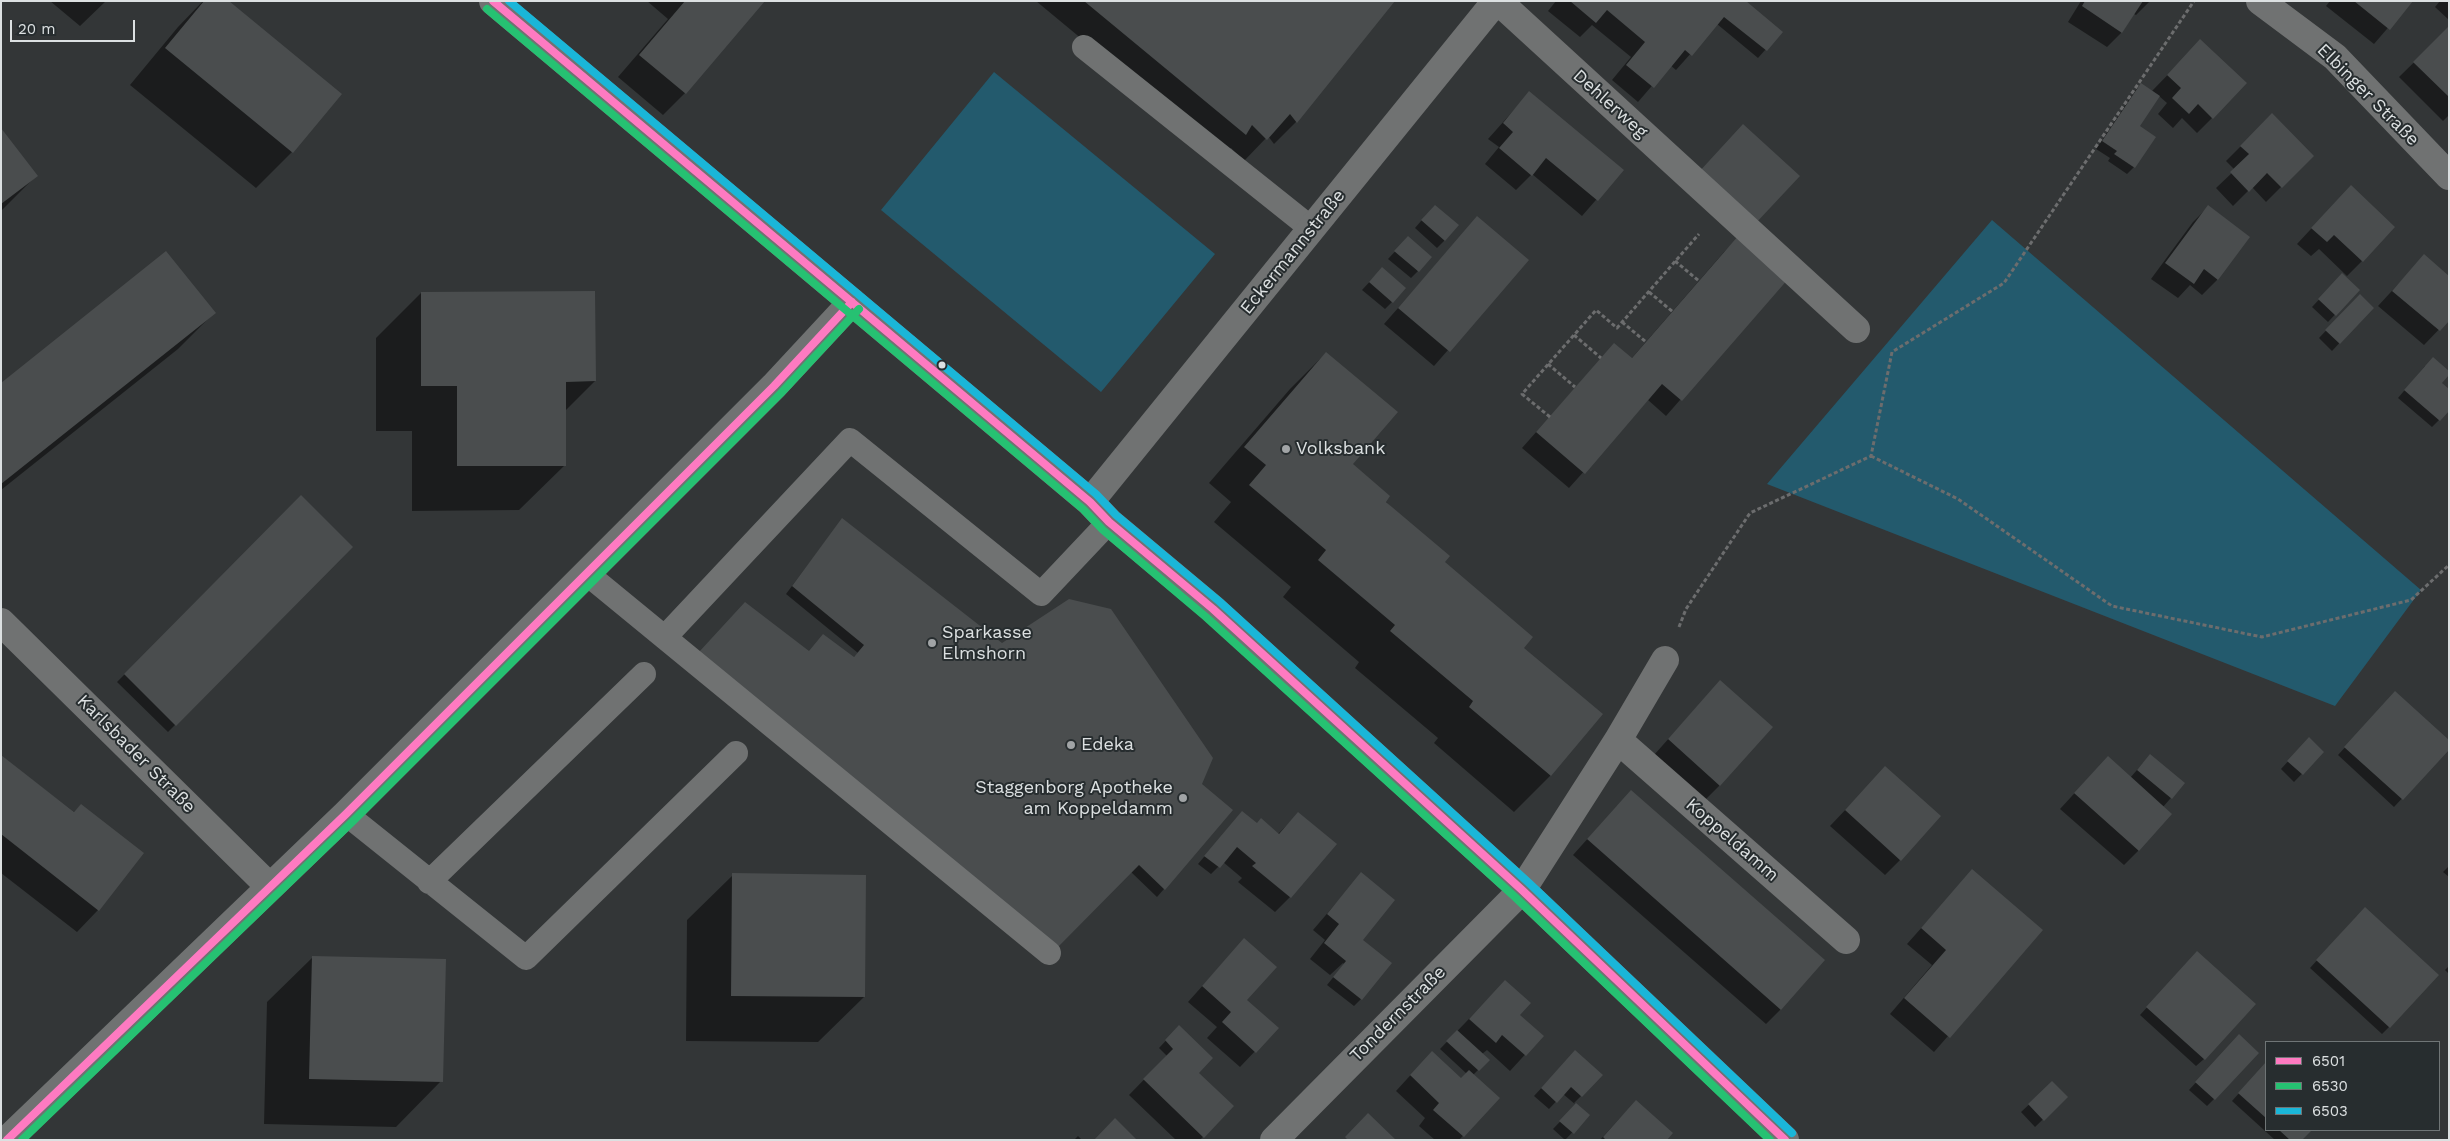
<!DOCTYPE html>
<html>
<head>
<meta charset="utf-8">
<style>
	body { margin:0 }
	#map { position:relative; width:2450px; height:1141px; overflow:hidden; background:#333637; font-family:"Work Sans",sans-serif }
	canvas { display:block }
	.frame { position:absolute; inset:0; border:2px solid #dce0e1; pointer-events:none }
	.legend { position:absolute; left:2265px; top:1041px; width:175px; height:90px; box-sizing:border-box; background:#272d2f; border:1px solid #6f7576; margin:0; padding:6px 9px; list-style:none; font-size:15px; color:#dce0e1 }
	.legend li { display:flex; align-items:center; gap:10px; height:25px }
	.legend b { width:25px; border:1px solid #6f7576 }
	.scale { position:absolute; left:10px; top:20px; width:125px; height:22px; box-sizing:border-box; border:2px solid #dce0e1; border-top:0; padding-left:6px; font-size:15px; line-height:18px; white-space:nowrap; color:#dce0e1; -webkit-text-stroke:4px #272d2f; paint-order:stroke }
</style>
</head>
<body>
<div id="map">
<canvas width="2450" height="1141"></canvas>
<div class="frame"></div>
<ul class="legend">
<li><b style="height:6px;background:#fe7ac1"></b>6501</li>
<li><b style="height:6px;background:#26c172"></b>6530</li>
<li><b style="height:6px;background:#1ab6d8"></b>6503</li>
</ul>
<div class="scale">20 m</div>
</div>
<script>
const g = document.querySelector('canvas').getContext('2d');
g.lineJoin = 'round';
function paint(path, color) { g.fillStyle = color; g.fill(path, 'evenodd'); }
const toPath = rows => new Path2D(rows.map(r => 'M' + r).join(''));
function stroke(path, color, width, dash) { g.strokeStyle = color; g.lineWidth = width; g.lineCap = dash ? 'butt' : 'round'; g.setLineDash(dash || []); g.stroke(path); }
function drawText(font, color, halo, rows, align = 'center') {
  g.font = font + ' "Work Sans",sans-serif'; g.lineWidth = 4; g.setLineDash([]); g.textBaseline = 'middle'; g.strokeStyle = halo; g.fillStyle = color; for (const [text, x, y, turn = 0] of rows) {
    g.save(); g.translate(x, y); g.rotate((+turn || 0) * Math.PI / 180); g.textAlign = isNaN(turn) ? turn : align; if (halo) g.strokeText(text, 0, 0); g.fillText(text, 0, 0); g.restore();
  }
}
paint(toPath([
	[994,72,1215,254,1101,392,881,210],
	[1992,220,2421,590,2335,706,1767,484]
]), '#235a6d');
paint(toPath([
	[50,1,106,1,80,26],
	[203,1,227,1,292,152,256,188,130,85,178,27],
	[647,1,763,1,685,93,663,115,618,77,668,19],
	[1036,1,1393,1,1296,122,1274,144,1268,136,1244,161,1231,148,1223,156],
	[1556,1,1744,1,1781,32,1758,58,1717,24,1676,70,1670,65,1638,102,1612,80,1631,57,1592,25,1580,37,1548,11],
	[2081,1,2150,1,2136,15,2134,14,2122,32,2107,47,2068,22],
	[2330,1,2411,1,2374,44,2326,6],
	[2440,1,2449,1,2449,20,2435,7],
	[2449,28,2449,115,2443,121,2399,77],
	[2186,56,2212,118,2197,133,2182,118,2173,128,2158,114,2167,103,2159,96,2138,126,2134,167,2127,174,2108,161,2110,158,2096,149,2134,92,2141,84,2152,91],
	[1529,93,1622,170,1582,216,1532,174,1516,190,1485,164,1499,147,1488,139],
	[2272,115,2312,156,2266,202,2252,187,2233,206,2216,188,2235,170,2226,161],
	[1,130,36,176,1,211],
	[2336,202,2362,261,2347,276,2319,249,2311,256,2297,244],
	[2208,207,2248,237,2217,280,2202,295,2190,285,2178,298,2151,279,2193,222],
	[1427,214,1445,240,1437,248,1415,228],
	[1477,218,1527,260,1434,366,1384,324],
	[1754,223,1787,278,1666,416,1648,400,1569,488,1522,448,1614,344,1631,359,1724,252],
	[1401,245,1418,271,1411,278,1388,259],
	[2424,256,2449,319,2424,345,2378,306],
	[2342,275,2358,290,2328,322,2312,307],
	[1375,276,1392,302,1385,309,1362,290],
	[421,293,595,381,565,411,565,465,519,510,412,511,412,431,376,431,376,338],
	[2352,303,2372,308,2332,351,2319,338],
	[214,313,178,349,1,490,1,384],
	[1326,353,1352,465,1522,648,1602,714,1550,776,1514,812,1434,743,1438,738,1355,668,1359,662,1283,597,1291,587,1214,522,1231,502,1209,483,1290,389],
	[2425,366,2441,383,2439,420,2432,427,2398,398],
	[301,497,352,547,168,732,117,682],
	[842,519,1002,645,1200,784,1164,889,1157,897,1131,872,808,652,853,658,858,653,786,594],
	[1720,681,1720,785,1705,800,1654,755],
	[2388,700,2449,748,2394,807,2338,755],
	[2302,746,2323,752,2294,782,2281,769],
	[1,756,74,812,81,805,98,910,77,932,1,873],
	[2143,763,2183,784,2163,807,2139,850,2124,865,2060,809,2093,773,2130,778],
	[1885,768,1900,860,1885,875,1830,826],
	[1617,806,1781,1009,1766,1024,1573,855],
	[1242,812,1256,824,1278,834,1298,814,1290,897,1275,912,1238,882,1242,878,1223,862,1211,874,1198,864],
	[2449,866,2449,877,2443,872],
	[1972,871,2041,930,1934,1052,1890,1014,1932,965,1907,944],
	[1361,874,1357,946,1361,999,1354,1006,1327,985,1344,964,1343,963,1330,975,1310,959,1325,940,1313,930],
	[733,875,864,997,818,1042,686,1041,687,920],
	[2357,916,2389,1027,2382,1034,2310,968],
	[313,957,441,1081,396,1127,264,1124,267,1002],
	[2190,960,2204,1059,2196,1066,2140,1015],
	[1222,964,1246,1000,1277,1028,1240,1067,1207,1038,1217,1027,1188,1002],
	[2449,966,2449,974,2445,970],
	[1490,997,1518,1015,1542,1036,1510,1071,1487,1050,1482,1054,1488,1060,1473,1075,1498,1098,1459,1140,1435,1140,1419,1126,1425,1118,1396,1091,1417,1068,1461,1080,1467,1074,1440,1049],
	[1172,1034,1197,1073,1232,1106,1200,1140,1176,1140,1129,1095,1167,1056,1159,1048],
	[2232,1043,2214,1099,2207,1106,2189,1090],
	[1568,1059,1581,1096,1574,1103,1588,1116,1565,1140,1553,1129,1576,1105,1563,1094,1549,1109,1534,1096],
	[2266,1063,2266,1130,2310,1130,2301,1140,2275,1140,2232,1101],
	[2052,1083,2066,1097,2035,1127,2021,1112],
	[1636,1102,1666,1140,1600,1140,1621,1117],
	[1078,1136,1082,1140,1074,1140]
]), '#0007');
paint(toPath([
	[204,1,229,1,342,94,293,153,165,48],
	[685,1,765,1,686,94,639,55],
	[1084,1,1395,1,1297,123,1290,114,1267,140,1252,125,1246,135],
	[1570,1,1746,1,1783,32,1767,51,1724,17,1692,56,1685,50,1654,88,1626,65,1645,42,1607,10,1596,23],
	[2085,1,2143,1,2122,33,2082,6],
	[2354,1,2413,1,2390,30],
	[2449,26,2449,97,2413,62],
	[2200,39,2247,83,2213,119,2198,104,2189,114,2172,98,2181,88,2167,75],
	[2141,83,2160,96,2140,126,2156,137,2135,168,2114,154,2117,151,2102,141],
	[1529,91,1624,170,1598,201,1546,158,1532,176,1499,148,1513,132,1503,123],
	[2272,113,2314,156,2282,188,2267,173,2249,192,2230,172,2249,154,2240,146],
	[1743,124,1800,176,1755,224,1698,173],
	[1,128,38,176,1,204],
	[2351,185,2395,227,2363,262,2334,235,2327,242,2311,228],
	[1435,205,1459,225,1445,241,1421,220],
	[2208,205,2250,237,2218,280,2204,269,2194,284,2165,263],
	[1477,216,1529,260,1450,352,1398,308],
	[1739,235,1789,278,1682,401,1662,384,1585,474,1536,432,1614,343,1632,358],
	[1408,236,1432,257,1419,272,1394,251],
	[166,251,216,313,1,484,1,383],
	[2424,254,2449,276,2449,321,2440,331,2392,291],
	[1382,267,1406,288,1393,303,1369,282],
	[2342,273,2360,290,2336,316,2318,299],
	[595,291,596,381,566,382,566,466,457,466,457,386,421,386,421,292],
	[2360,294,2374,308,2340,344,2325,330],
	[1326,352,1398,412,1353,464,1390,496,1386,502,1450,556,1445,562,1533,637,1524,648,1603,714,1551,776,1469,707,1473,701,1390,631,1395,625,1318,560,1326,550,1249,485,1266,465,1244,447],
	[2433,357,2449,371,2449,375,2442,383,2449,389,2449,411,2440,421,2404,390],
	[301,495,353,547,176,726,124,674],
	[842,518,1002,643,1069,599,1111,609,1213,758,1202,784,1233,810,1165,890,1139,865,1058,947,699,652,745,602,809,651,823,634,854,657,864,645,792,586],
	[1720,680,1773,727,1720,786,1668,739],
	[2395,691,2449,740,2449,750,2403,800,2344,747],
	[2309,737,2324,752,2303,775,2287,761],
	[2150,754,2185,783,2172,799,2137,770],
	[1,755,74,812,81,804,144,853,99,911,1,834],
	[2108,756,2172,814,2139,851,2074,793],
	[1885,766,1941,816,1901,861,1845,810],
	[1631,790,1825,960,1781,1010,1587,839],
	[1242,811,1257,823,1261,818,1279,834,1298,812,1337,844,1291,898,1252,866,1256,863,1237,847,1220,868,1204,856],
	[1972,869,2043,930,1950,1038,1904,998,1946,950,1921,928],
	[1361,872,1395,900,1363,940,1392,963,1362,1000,1333,977,1346,961,1324,943,1339,924,1327,914],
	[732,873,866,875,865,997,731,996],
	[2365,907,2439,975,2390,1028,2316,960],
	[1244,938,1277,967,1247,1000,1279,1028,1256,1053,1222,1022,1231,1012,1202,986],
	[2197,951,2256,1004,2205,1060,2146,1007],
	[312,956,446,959,443,1082,309,1079],
	[1505,980,1531,1003,1520,1015,1544,1036,1526,1056,1502,1035,1496,1043,1469,1019],
	[1179,1025,1213,1058,1199,1073,1234,1106,1204,1138,1143,1079,1173,1049,1165,1040],
	[1457,1030,1490,1060,1479,1071,1446,1041],
	[2239,1034,2259,1053,2215,1100,2195,1082],
	[1575,1050,1603,1075,1582,1097,1571,1087,1557,1103,1541,1088],
	[1432,1051,1461,1078,1469,1070,1500,1098,1464,1137,1433,1110,1439,1103,1410,1075],
	[2266,1062,2266,1118,2238,1093],
	[2052,1081,2068,1097,2044,1121,2028,1104],
	[1636,1100,1673,1133,1667,1140,1606,1140,1603,1137],
	[1576,1103,1590,1115,1574,1134,1559,1121],
	[1368,1113,1396,1140,1348,1140,1345,1137],
	[1115,1118,1137,1140,1094,1140],
	[2279,1130,2312,1130,2302,1140,2290,1140]
]), '#4a4d4e');
stroke(toPath([
	[1675,261,1699,281],
	[1649,292,1673,312],
	[1622,322,1646,342],
	[1574,335,1601,358],
	[1548,364,1575,387],
	[1550,417,1522,394,1596,310,1617,328,1699,234],
	[1871,456,1958,499,2112,606,2262,637,2411,600,2449,565],
	[1679,627,1686,609,1750,513,1871,456,1892,352,2004,283,2194,1]
]), '#6c6d6e', 3, [4, 2.5]);
stroke(toPath([
	[1084,47,1312,229],
	[586,573,1049,953],
	[665,637,850,440,1041,594,1109,522],
	[346,814,526,958,736,753],
	[429,882,644,674]
]), '#707272', 24);
stroke(toPath([
	[493,1,1090,502,1109,522,1213,609,1522,890,1785,1140],
	[1498,1,1856,329],
	[2260,1,2335,57,2449,176],
	[1090,502,1496,1],
	[1,622,270,887],
	[1618,740,1846,940],
	[7,1140,346,814,774,386,852,302],
	[1274,1140,1522,890,1618,740,1665,660]
]), '#707272', 28);
stroke(toPath([
	[493,1,1090,502,1109,522,1213,609,1522,890,1785,1140],
	[7,1140,346,814,774,386,852,302]
]), '#fe7ac1', 8);
stroke(toPath([
	[487,9,1083,509,1103,530,1206,617,1515,897,1770,1140],
	[22,1140,353,821,781,393,859,309]
]), '#26c172', 8);
stroke(toPath([
	[509,1,1096,494,1116,515,1220,602,1529,883,1792,1133]
]), '#1ab6d8', 8);
for (const [x, y, r, color] of [
	[942,365,4.5,"#dce0e1"],
	[1286,449,5,"#a1a4a6"],
	[932,643,5,"#a1a4a6"],
	[1071,745,5,"#a1a4a6"],
	[1183,798,5,"#a1a4a6"]
]) { const dot = new Path2D(); dot.arc(x, y, r, 0, 2 * Math.PI); g.fillStyle = color; g.fill(dot); stroke(dot, '#272d2f', 2); }
drawText('18px', '#dce0e1', '#272d2f', [
	["Elbinger Straße",2368,95,45],
	["Dehlerweg",1610,104,42],
	["Eckermannstraße",1293,252,-51],
	["Karlsbader Straße",136,754,45],
	["Koppeldamm",1732,840,41],
	["Tondernstraße",1398,1014,-45]
]);
drawText('18px', '#dce0e1', '#272d2f', [
	["Volksbank",1296,449],
	["Sparkasse",942,633],
	["Elmshorn",942,654],
	["Edeka",1081,745],
	["Staggenborg Apotheke",1173,788,"right"],
	["am Koppeldamm",1173,809,"right"]
], 'left');
</script>
</body>
</html>
